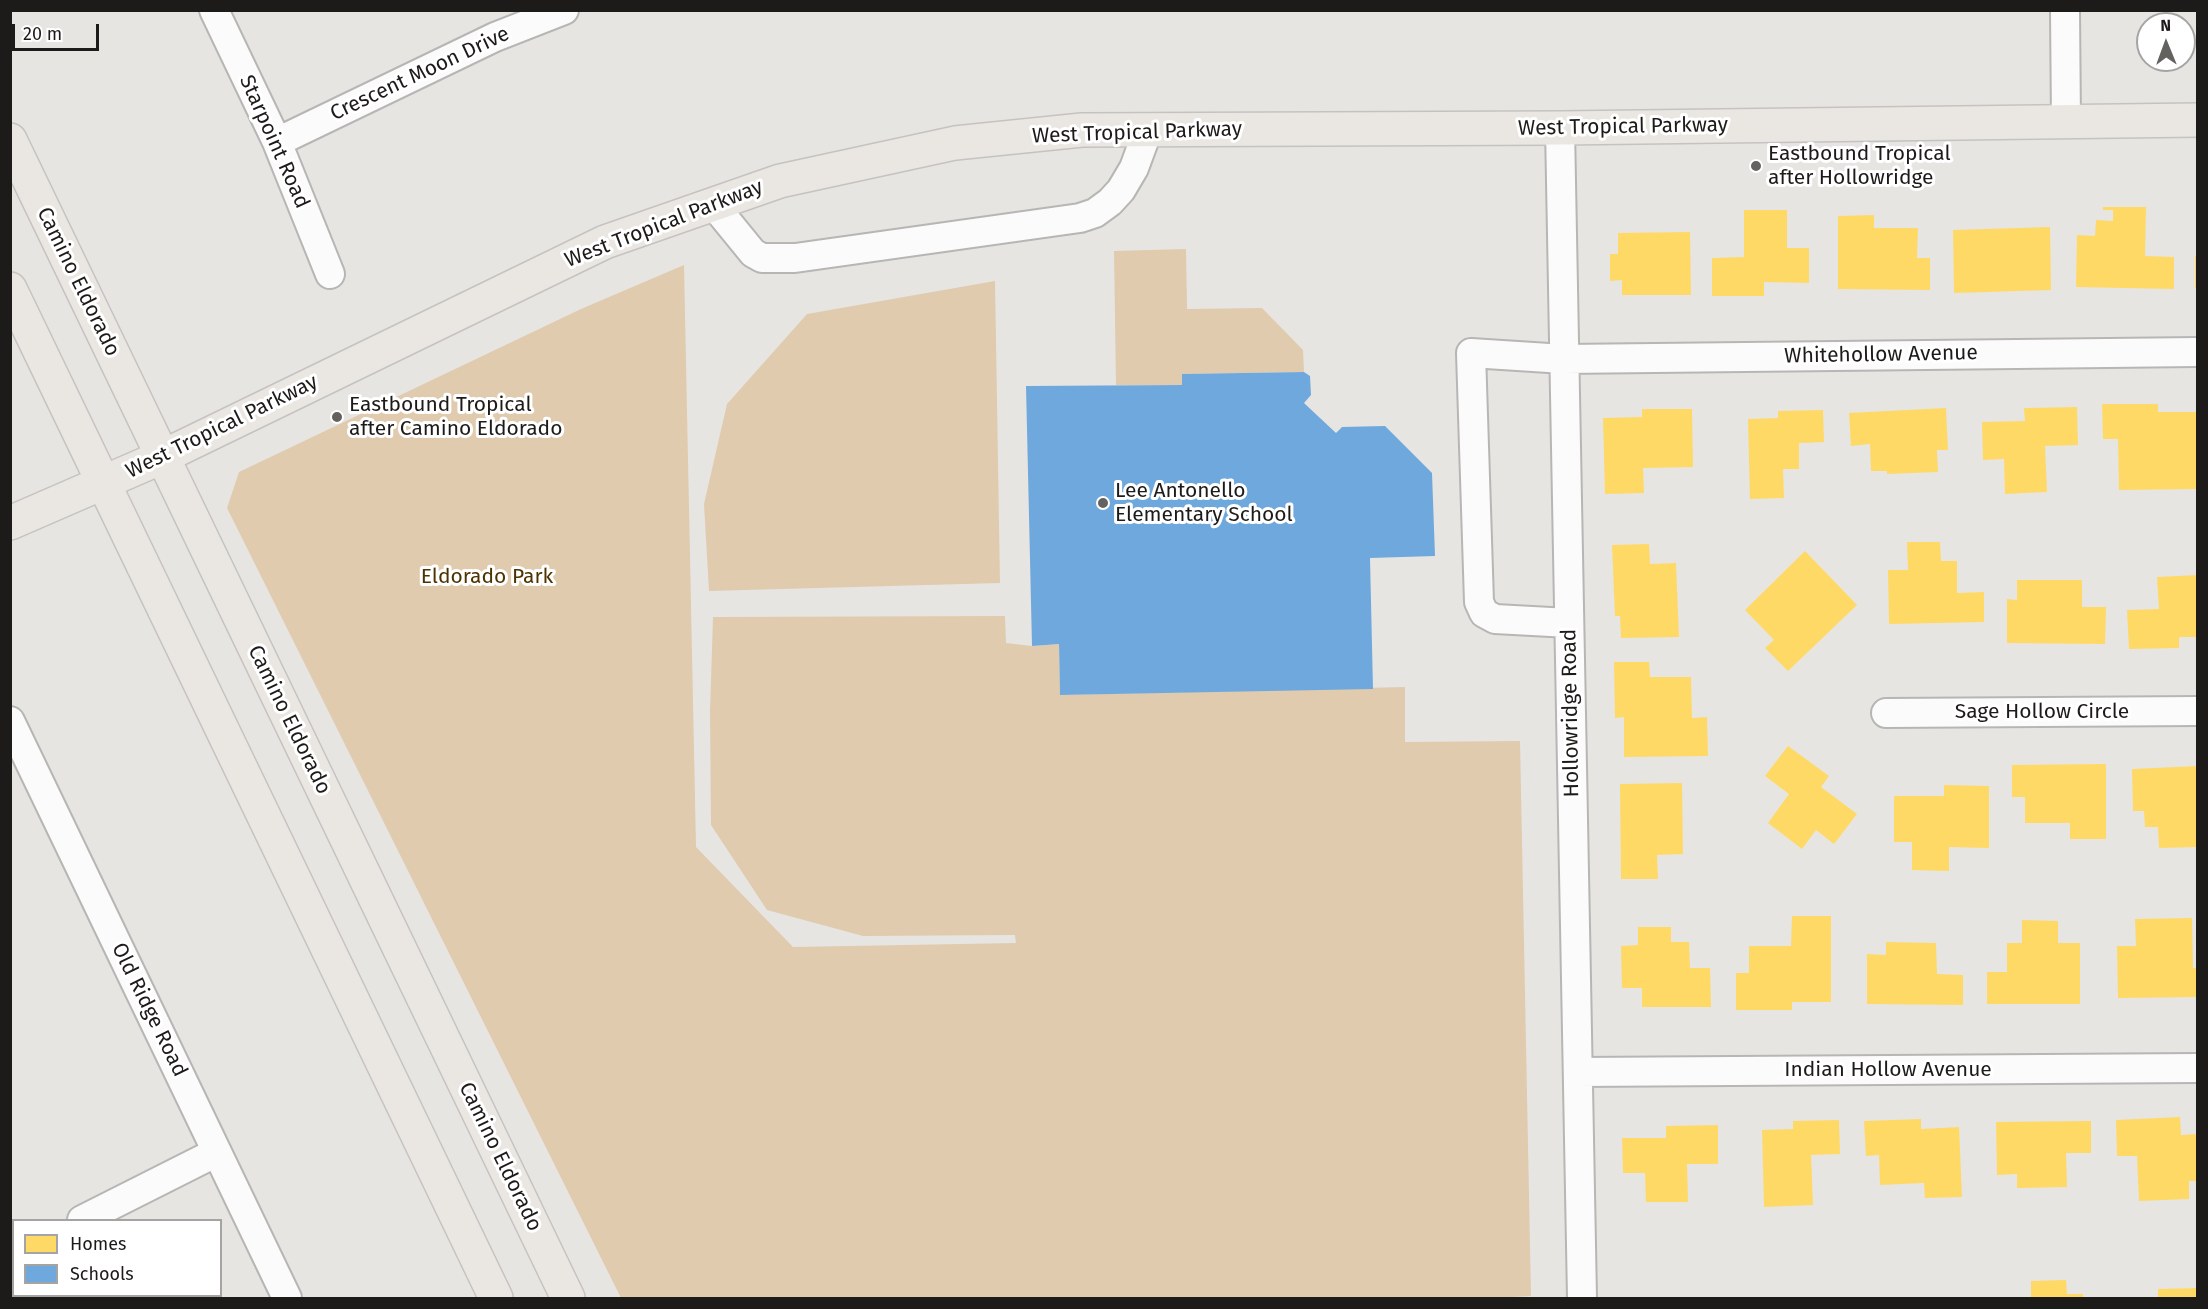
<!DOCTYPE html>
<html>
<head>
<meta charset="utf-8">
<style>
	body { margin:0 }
	#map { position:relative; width:2208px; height:1309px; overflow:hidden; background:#e7e5e2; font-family:"Fira Sans",sans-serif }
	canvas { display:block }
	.frame { position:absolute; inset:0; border:12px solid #1d1b19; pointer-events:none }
	.legend { position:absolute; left:12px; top:1219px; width:210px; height:78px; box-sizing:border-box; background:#fff; border:2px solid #a5a4a3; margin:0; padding:8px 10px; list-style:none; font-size:18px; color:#1d1b19 }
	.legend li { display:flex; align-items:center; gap:12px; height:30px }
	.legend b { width:30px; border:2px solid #a5a4a3 }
	.north { position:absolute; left:2136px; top:12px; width:60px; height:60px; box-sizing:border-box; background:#fff; border:2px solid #a5a4a3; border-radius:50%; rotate:359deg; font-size:16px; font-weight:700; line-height:24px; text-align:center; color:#1d1b19 }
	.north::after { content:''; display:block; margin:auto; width:21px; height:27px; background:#64625f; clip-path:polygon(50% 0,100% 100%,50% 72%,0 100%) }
	.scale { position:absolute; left:12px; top:24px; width:87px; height:27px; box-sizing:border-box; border:3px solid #1d1b19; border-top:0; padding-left:8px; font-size:18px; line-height:21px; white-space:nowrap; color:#1d1b19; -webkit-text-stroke:4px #fff; paint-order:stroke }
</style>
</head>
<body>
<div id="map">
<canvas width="2208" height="1309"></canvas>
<div class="frame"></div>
<ul class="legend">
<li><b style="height:16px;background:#ffd966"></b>Homes</li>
<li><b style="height:16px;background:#6fa8dc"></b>Schools</li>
</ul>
<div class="north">N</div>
<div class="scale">20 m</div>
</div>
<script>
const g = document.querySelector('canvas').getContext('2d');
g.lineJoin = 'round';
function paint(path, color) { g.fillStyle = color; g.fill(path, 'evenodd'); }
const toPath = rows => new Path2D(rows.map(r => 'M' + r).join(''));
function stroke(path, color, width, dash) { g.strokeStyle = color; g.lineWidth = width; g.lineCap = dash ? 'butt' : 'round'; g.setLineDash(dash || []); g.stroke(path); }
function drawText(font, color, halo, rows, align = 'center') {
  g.font = font + ' "Fira Sans",sans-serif'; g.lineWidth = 6; g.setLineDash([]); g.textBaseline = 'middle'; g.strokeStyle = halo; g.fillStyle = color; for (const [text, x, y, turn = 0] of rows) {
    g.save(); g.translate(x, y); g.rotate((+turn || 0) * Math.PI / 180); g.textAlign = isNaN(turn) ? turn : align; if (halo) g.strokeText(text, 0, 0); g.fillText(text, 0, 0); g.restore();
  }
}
paint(toPath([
	[1186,249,1187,309,1262,308,1303,350,1304,372,1182,374,1182,385,1116,385,1114,251],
	[684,265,696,847,793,947,1016,943,1015,935,863,936,767,910,711,825,710,712,713,617,1005,616,1006,643,1032,646,1059,644,1060,695,1405,687,1405,742,1520,741,1531,1296,1495,1298,621,1298,227,508,239,472,581,309],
	[995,281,1000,583,709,591,704,504,727,404,807,314]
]), '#e0cbae');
paint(toPath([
	[2103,207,2146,207,2145,256,2174,257,2174,289,2076,287,2077,235,2095,236,2096,220,2113,221,2113,210,2103,210],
	[1744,210,1787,210,1787,248,1809,248,1809,283,1764,282,1764,296,1712,296,1712,258,1744,257],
	[1874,215,1874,228,1918,228,1917,258,1930,258,1930,290,1838,289,1838,216],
	[2050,227,2051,290,1954,293,1953,230],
	[1690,232,1691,295,1622,295,1622,280,1610,281,1610,254,1618,254,1618,233],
	[2195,256,2198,256,2198,288,2195,288],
	[2102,404,2158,404,2158,412,2197,412,2198,489,2119,490,2118,439,2103,439],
	[2077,407,2078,445,2045,446,2047,492,2005,494,2004,459,1983,460,1982,422,2025,421,2024,408],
	[1946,408,1948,450,1937,450,1938,472,1887,474,1887,471,1871,471,1870,444,1851,446,1849,413],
	[1642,409,1692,409,1693,467,1643,468,1644,493,1605,494,1603,418,1642,417],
	[1823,410,1824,442,1799,443,1799,469,1783,469,1784,498,1750,499,1748,419,1778,418,1778,411],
	[1907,542,1940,542,1941,561,1957,561,1957,593,1984,592,1984,622,1889,624,1888,570,1908,570],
	[1649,544,1650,564,1676,563,1679,637,1621,638,1620,616,1615,616,1612,545],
	[1805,551,1857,605,1788,671,1765,648,1774,640,1745,610],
	[2198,575,2198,637,2179,637,2179,648,2129,649,2127,610,2159,609,2157,577],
	[2017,580,2082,580,2082,607,2106,607,2105,644,2007,643,2007,599,2017,600],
	[1614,662,1649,662,1650,677,1691,677,1692,718,1707,717,1708,756,1624,757,1624,717,1615,718],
	[1788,746,1829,776,1821,787,1857,814,1834,844,1816,830,1802,849,1768,823,1789,794,1765,776],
	[2106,764,2106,839,2070,839,2070,823,2025,823,2025,797,2012,797,2012,765],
	[2198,766,2198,847,2159,848,2158,827,2145,827,2144,811,2133,811,2132,769],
	[1682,783,1683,854,1657,855,1658,879,1621,879,1620,784],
	[1944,785,1989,786,1989,848,1949,847,1949,871,1912,870,1912,842,1894,842,1894,796,1944,796],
	[1792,916,1831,916,1831,1002,1792,1002,1792,1010,1736,1010,1736,973,1749,973,1749,946,1791,946],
	[2192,918,2193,968,2198,968,2198,997,2118,998,2117,946,2136,946,2135,919],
	[2022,920,2058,921,2058,943,2080,943,2080,1004,1987,1004,1987,972,2007,972,2007,943,2022,943],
	[1638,927,1671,927,1671,942,1689,942,1690,968,1710,968,1711,1007,1642,1007,1642,988,1622,988,1621,946,1638,945],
	[1886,942,1936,943,1937,974,1963,975,1963,1005,1867,1004,1867,954,1886,955],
	[2180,1117,2181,1135,2198,1134,2198,1181,2189,1181,2189,1199,2139,1201,2137,1156,2117,1156,2116,1120],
	[1921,1119,1921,1129,1959,1127,1962,1197,1925,1198,1924,1183,1880,1185,1879,1155,1866,1156,1864,1121],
	[1839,1120,1840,1154,1811,1155,1813,1205,1764,1207,1762,1130,1793,1129,1793,1121],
	[2091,1121,2091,1153,2066,1153,2067,1187,2017,1188,2017,1174,1997,1175,1996,1122],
	[1718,1125,1718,1164,1687,1164,1688,1202,1646,1202,1645,1173,1623,1173,1622,1138,1666,1138,1666,1126],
	[2066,1280,2067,1294,2083,1294,2083,1298,2031,1298,2031,1281],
	[2198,1288,2198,1298,2158,1298,2158,1289]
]), '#ffd966');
paint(toPath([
	[1304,372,1310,376,1311,395,1304,403,1336,433,1342,427,1385,426,1432,473,1435,556,1370,558,1373,689,1060,695,1059,644,1032,646,1026,386,1182,385,1182,374]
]), '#6fa8dc');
const minor = toPath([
	[214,10,277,142,330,274],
	[2065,10,2066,123],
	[1560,128,1582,1298],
	[277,142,495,37,564,10],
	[713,204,753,253,762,258,795,258,1080,218,1095,213,1110,202,1121,190,1134,168,1148,130],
	[1569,623,1495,619,1484,613,1479,602,1471,353,1564,359,2198,352],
	[1886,713,2198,711],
	[10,721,287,1298],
	[1578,1072,2198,1068],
	[82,1220,217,1152],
	[10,1257,14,1255]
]);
const major = toPath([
	[10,140,568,1298],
	[10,289,496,1298],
	[10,523,162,457,605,242,780,181,955,143,1082,130,1560,128,2198,120]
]);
stroke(minor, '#b8b6b4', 32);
stroke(major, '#c5c3c2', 36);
stroke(minor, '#fbfbfb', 28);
stroke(major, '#eae6e1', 33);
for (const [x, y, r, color] of [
	[1756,166,6,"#64625f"],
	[337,417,6,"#64625f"],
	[1103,503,6,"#64625f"]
]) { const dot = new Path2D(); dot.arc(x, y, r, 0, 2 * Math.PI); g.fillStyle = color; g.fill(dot); stroke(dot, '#fff', 2); }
drawText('21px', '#1d1b19', '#fff', [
	["Crescent Moon Drive",420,74,-25],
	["West Tropical Parkway",1623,127,-1],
	["West Tropical Parkway",1137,133,-2],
	["Starpoint Road",274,142,66],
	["West Tropical Parkway",664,224,-21],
	["Camino Eldorado",78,282,64],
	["Whitehollow Avenue",1881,355,-1],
	["West Tropical Parkway",222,427,-26],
	["Sage Hollow Circle",2042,712],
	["Hollowridge Road",1571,713,-91],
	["Camino Eldorado",289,720,64],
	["Old Ridge Road",149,1010,64],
	["Indian Hollow Avenue",1888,1070],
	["Camino Eldorado",500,1157,64]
]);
drawText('21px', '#1d1b19', '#fff', [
	["Eastbound Tropical",1768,154],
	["after Hollowridge",1768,178],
	["Eastbound Tropical",349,405],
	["after Camino Eldorado",349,429],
	["Lee Antonello",1115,491],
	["Elementary School",1115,515]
], 'left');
drawText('21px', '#4d3202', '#fff', [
	["Eldorado Park",487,577]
]);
</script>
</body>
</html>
